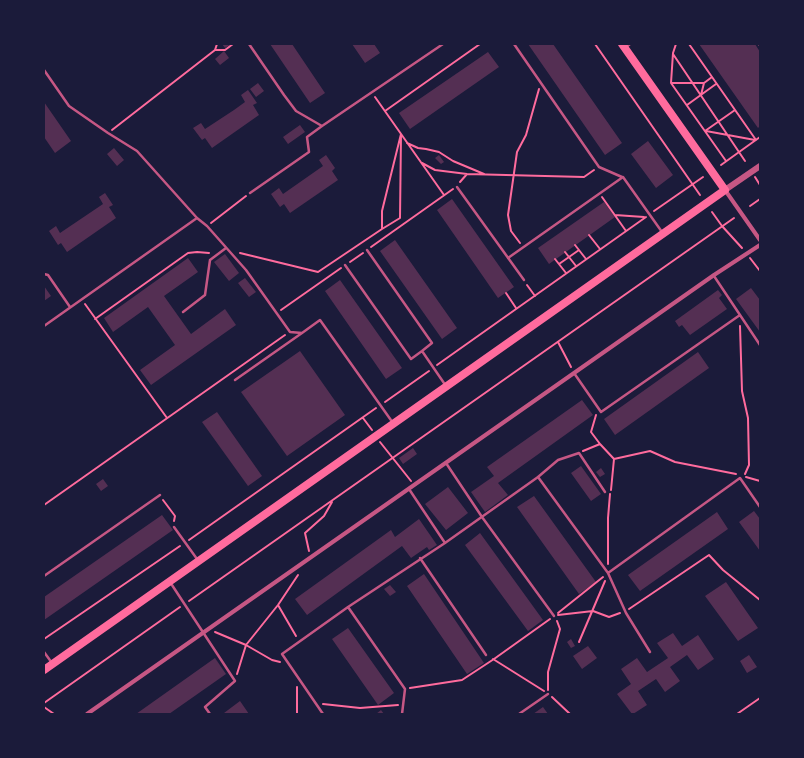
<!DOCTYPE html>
<html>
<head>
<meta charset="utf-8">
<style>
	body { margin:0 }
	#map { position:relative; width:804px; height:758px; overflow:hidden; background:#1b1b3a; font-family:Ubuntu,sans-serif }
	canvas { display:block }
	.frame { position:absolute; inset:0; border:45px solid #1b1b3a; pointer-events:none }
</style>
</head>
<body>
<div id="map">
<canvas width="804" height="758"></canvas>
<div class="frame"></div>
</div>
<script>
const g = document.querySelector('canvas').getContext('2d');
g.lineJoin = 'round';
function paint(path, color) { g.fillStyle = color; g.fill(path, 'evenodd'); }
const toPath = rows => new Path2D(rows.map(r => 'M' + r).join(''));
function stroke(path, color, width, dash) { g.strokeStyle = color; g.lineWidth = width; g.lineCap = dash ? 'butt' : 'round'; g.setLineDash(dash || []); g.stroke(path); }
paint(toPath([
	[222,44,231,44,225,48],
	[270,44,292,44,325,93,310,103],
	[352,44,374,44,380,53,365,63],
	[528,44,553,44,622,143,605,155],
	[699,44,733,44,734,45,736,44,755,44,760,52,760,126,758,128],
	[224,51,229,58,220,65,215,59],
	[488,52,499,67,410,129,399,113],
	[258,83,264,91,256,97,250,89],
	[248,90,257,103,253,105,259,115,212,148,205,138,202,140,193,128,201,123,205,129,234,110,245,102,241,95],
	[44,102,71,141,55,153,44,137],
	[300,125,305,132,288,144,283,137],
	[648,141,673,175,656,188,631,154],
	[114,148,124,160,117,166,107,154],
	[326,155,335,168,332,171,338,180,290,213,284,204,280,207,271,194,279,188,283,194,323,166,319,160],
	[439,155,444,162,441,164,435,158],
	[105,193,113,205,109,207,116,218,67,252,61,243,58,245,49,231,56,226,60,233,103,204,99,197],
	[452,199,514,287,498,298,437,210],
	[604,202,615,217,549,264,538,248],
	[395,240,457,328,442,339,380,251],
	[225,254,239,273,229,281,214,262],
	[188,258,198,272,164,296,191,334,225,309,236,325,151,385,140,370,175,345,148,307,113,332,104,318],
	[245,278,256,292,249,297,238,283],
	[340,280,402,368,386,379,325,291],
	[44,286,51,296,44,301],
	[751,288,760,300,760,332,736,299],
	[718,290,722,295,719,298,727,309,690,335,682,325,679,327,675,321],
	[300,351,345,415,287,456,241,392],
	[698,352,709,368,615,435,604,419],
	[582,400,593,415,498,483,508,495,485,512,471,492,494,476,487,467],
	[217,412,262,476,248,486,202,422],
	[413,448,417,454,403,464,399,458],
	[581,466,601,494,591,501,571,473],
	[601,468,605,474,600,477,596,472],
	[103,479,108,486,101,491,96,484],
	[448,487,468,513,446,530,425,504],
	[534,496,596,582,579,594,517,507],
	[754,511,760,519,760,551,739,522],
	[717,512,728,529,640,591,628,575],
	[162,515,173,530,44,620,44,597],
	[419,519,437,545,429,550,427,547,411,558,402,546,307,615,295,599,391,530,395,537],
	[480,533,543,620,528,631,465,545],
	[424,574,484,663,467,674,407,586],
	[726,582,758,628,738,641,705,596],
	[390,585,396,592,390,596,384,589],
	[348,628,394,693,378,705,332,639],
	[673,633,682,646,698,635,714,659,698,670,687,655,670,667,680,681,665,692,656,679,638,691,647,705,633,714,632,714,617,694,631,684,621,669,637,658,647,672,668,658,657,643],
	[571,639,575,646,571,648,567,642],
	[588,646,597,658,582,669,573,656],
	[749,655,757,667,747,673,740,661],
	[215,658,226,674,169,714,136,714],
	[240,701,249,714,225,714,224,713],
	[543,707,548,714,533,714],
	[381,710,384,714,376,714]
]), '#542f53');
stroke(toPath([
	[595,44,700,195],
	[676,44,673,53,671,83,726,161],
	[689,44,756,140],
	[215,50,225,50,233,44],
	[673,54,745,161],
	[671,83,704,83,712,77],
	[701,95,704,83],
	[375,97,444,195],
	[687,105,716,84],
	[385,111,480,44],
	[112,130,215,50,217,44],
	[705,131,735,110],
	[706,131,755,140],
	[407,143,418,148,426,149,439,152,453,161,484,174],
	[422,163,435,170,467,174,584,177,594,170],
	[721,165,760,137],
	[755,177,760,185],
	[460,182,467,174],
	[602,197,626,231],
	[750,206,760,199],
	[654,211,703,177],
	[712,212,722,226,742,248],
	[615,215,644,217],
	[211,223,246,196],
	[589,235,600,249],
	[520,243,511,231,508,215,517,152,526,135,539,89],
	[575,245,586,259],
	[371,247,453,189],
	[565,252,576,266],
	[240,253,318,272,382,229,400,218,401,134,382,211,382,229],
	[750,258,760,271],
	[555,259,566,273],
	[350,262,363,253],
	[559,264,579,250],
	[527,285,535,296],
	[506,293,516,308],
	[85,304,167,418],
	[281,310,341,268],
	[95,319,188,253,197,252,209,253],
	[740,326,742,391,748,418,749,465,745,474],
	[558,342,571,367],
	[437,365,646,217],
	[385,402,429,371],
	[596,415,591,432,600,444],
	[363,418,372,430],
	[380,442,411,481],
	[583,451,600,444,614,459,650,451,675,462,736,474],
	[746,477,760,481],
	[611,490,614,459],
	[163,500,175,516,174,521],
	[44,505,285,335],
	[189,540,376,408],
	[309,551,305,533,324,516,332,502],
	[608,564,608,518,610,494],
	[189,601,734,218],
	[278,605,296,636],
	[629,609,709,555,723,570,760,600],
	[558,613,603,577],
	[558,615,593,611,609,617,620,613],
	[215,632,246,645,272,660,280,662],
	[44,639,180,546],
	[579,642,605,581],
	[493,659,544,691],
	[237,674,246,645,278,605,298,575],
	[410,688,462,680,494,659,550,619],
	[548,690,548,672,560,629,557,621],
	[552,697,570,714],
	[44,703,180,607],
	[323,704,360,708,398,705],
	[44,707,54,714],
	[297,714,297,687],
	[737,714,760,698]
]), '#ff6b9d', 2);
stroke(toPath([
	[249,44,284,95,296,111,322,126,443,44],
	[514,44,599,167,622,177],
	[759,44,760,45],
	[625,48,630,44],
	[44,70,69,106,108,133,137,151,197,218,207,226,246,270,290,332,302,333,320,320,393,423],
	[457,187,524,280],
	[250,193,309,152,307,137,322,126],
	[508,258,623,177,662,232],
	[345,265,411,359,422,351,432,343,367,250],
	[44,274,48,275,70,307],
	[714,276,760,345],
	[183,312,205,295,210,260,226,248],
	[44,326,197,218],
	[422,351,446,386],
	[574,373,601,412,740,315],
	[235,380,302,333],
	[446,463,482,517,554,616],
	[538,477,558,460,579,453,605,492],
	[409,489,445,543,538,477,608,573,626,613,650,652],
	[174,527,197,559],
	[420,558,486,655],
	[608,573,740,478,760,507],
	[44,576,160,495],
	[170,582,235,681,205,707,210,714],
	[348,607,405,689,402,714],
	[44,652,52,663],
	[323,714,282,654,348,607,445,543],
	[519,714,548,694]
]), '#c65784', 2.5);
stroke(toPath([
	[725,190,760,240],
	[87,714,714,275,760,245]
]), '#c65784', 4);
stroke(toPath([
	[725,190,760,166]
]), '#c65784', 6);
stroke(toPath([
	[44,670,725,190,622,44]
]), '#ff6b9d', 8);
</script>
</body>
</html>
